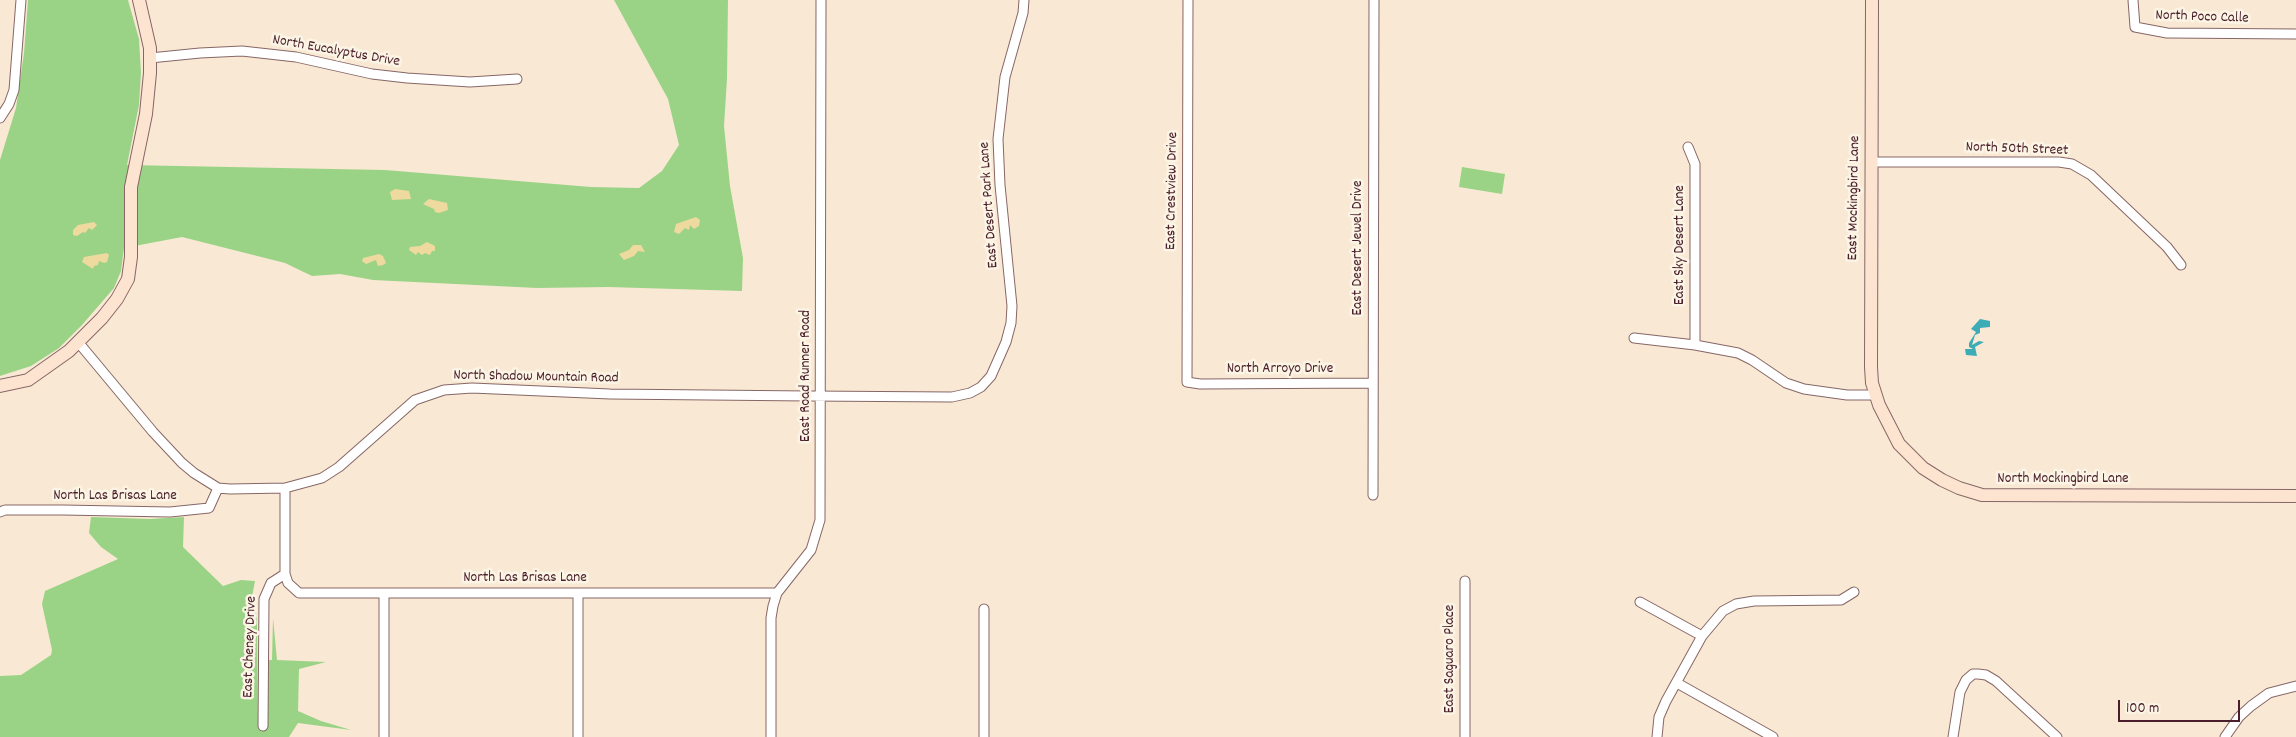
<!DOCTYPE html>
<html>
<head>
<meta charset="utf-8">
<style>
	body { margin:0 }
	#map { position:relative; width:2296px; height:737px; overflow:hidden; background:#f9e9d4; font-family:Dekko,sans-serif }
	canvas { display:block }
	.scale { position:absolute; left:2118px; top:700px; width:122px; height:22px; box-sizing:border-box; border:2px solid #4a1f2b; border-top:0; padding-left:6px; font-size:15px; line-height:18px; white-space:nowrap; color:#4a1f2b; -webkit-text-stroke:4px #fcf5e5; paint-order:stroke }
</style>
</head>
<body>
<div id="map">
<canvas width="2296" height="737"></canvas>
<div class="scale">100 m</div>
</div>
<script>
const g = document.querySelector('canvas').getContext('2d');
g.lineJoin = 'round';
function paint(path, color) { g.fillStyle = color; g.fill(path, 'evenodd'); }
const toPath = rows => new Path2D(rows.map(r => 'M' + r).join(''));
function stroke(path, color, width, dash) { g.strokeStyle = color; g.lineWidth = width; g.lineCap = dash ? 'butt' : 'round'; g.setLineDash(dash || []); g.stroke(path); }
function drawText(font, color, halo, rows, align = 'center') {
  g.font = font + ' Dekko,sans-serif'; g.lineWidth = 5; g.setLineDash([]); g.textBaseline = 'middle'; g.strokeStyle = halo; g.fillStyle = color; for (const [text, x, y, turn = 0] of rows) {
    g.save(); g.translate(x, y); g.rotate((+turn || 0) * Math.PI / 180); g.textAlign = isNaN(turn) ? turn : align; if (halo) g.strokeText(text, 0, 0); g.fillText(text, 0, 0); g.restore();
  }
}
paint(toPath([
	[28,0,128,0,139,39,141,73,139,105,127,165,385,170,591,187,639,188,662,171,679,145,668,99,614,0,728,0,727,79,724,126,730,186,743,258,742,291,608,287,537,288,373,280,340,274,312,276,285,263,182,237,124,248,121,271,114,288,82,325,59,348,31,366,0,376,0,160,16,108,24,53],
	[1462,167,1505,174,1502,194,1459,187],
	[91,517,149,519,184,517,183,547,223,586,241,580,255,581,251,602,256,612,257,624,258,726,267,726,268,660,272,660,273,618,277,660,326,662,299,669,298,711,321,721,351,730,298,723,289,737,0,737,0,676,21,675,51,655,52,650,42,604,45,591,118,559,101,547,89,533]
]), '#9bd386');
paint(toPath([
	[395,189,409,191,411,199,392,200,390,192],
	[429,199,447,203,448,210,439,213,435,212,434,209,423,204],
	[696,217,700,220,699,226,694,229,690,225,689,230,685,228,679,234,674,232,676,224],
	[94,222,97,225,92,230,89,228,85,233,83,232,77,236,73,235,73,230,78,225],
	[427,242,435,246,435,251,432,251,430,255,425,253,422,255,418,252,416,255,409,250,410,247,420,246],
	[633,245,641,245,645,252,638,251,634,256,624,260,619,254,629,250],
	[107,253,109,255,107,262,104,263,99,261,98,265,94,266,93,269,82,262,84,257],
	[379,254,383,256,386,263,383,265,378,266,376,260,366,264,362,261,363,258]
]), '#eeda9e');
paint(toPath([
	[1980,319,1990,321,1990,327,1980,328,1980,333,1975,335,1972,345,1979,341,1984,342,1975,347,1977,356,1966,355,1965,349,1973,349,1969,347,1969,343,1976,332,1971,329]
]), '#3cacb6');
const street = toPath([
	[1188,0,1187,382,1200,384,1373,383],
	[2133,0,2135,27,2167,33,2296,34],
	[150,58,200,53,242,51,296,57,372,74,407,78,470,82,517,79],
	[0,118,9,104,14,90,21,0],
	[1688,147,1695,164,1695,345],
	[1871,162,2059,162,2072,164,2091,175,2167,247,2181,265],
	[1634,338,1695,345,1738,353,1752,360,1786,383,1804,389,1847,395,1876,395],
	[78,342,153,432,182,463,194,473,218,488,230,489,285,488,322,478,339,467,415,400,444,390,472,388,610,394,808,396,952,397,970,393,981,387,991,376,1006,342,1011,323,1012,306,1000,185,998,139,1005,77,1023,13,1024,0],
	[285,488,285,574,288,583,299,593,777,593],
	[1373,495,1374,0],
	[0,512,5,510,63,510,170,512,209,508,218,488],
	[578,593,578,737],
	[1640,602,1702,636],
	[984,609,984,737],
	[1677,683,1773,737],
	[263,726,264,599,271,583,285,574],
	[384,737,384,594],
	[771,737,771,618,773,606,777,593,811,550,820,520,821,0],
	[1465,737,1465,581],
	[1657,737,1659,717,1666,701,1702,636,1723,611,1736,604,1754,601,1841,600,1854,592],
	[1953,737,1960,692,1966,680,1973,674,1978,674,1986,675,1996,681,2057,737],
	[2225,737,2239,717,2251,706,2269,693,2296,686]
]);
const secondary = toPath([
	[1872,0,1871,367,1872,383,1879,405,1899,444,1923,468,1942,480,1959,488,1982,495,2296,496],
	[0,386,28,380,69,351,102,318,117,299,128,279,131,257,131,187,146,114,150,73,150,48,139,0]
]);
stroke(street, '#876666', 11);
stroke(secondary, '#876666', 14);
stroke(street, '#fff', 9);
stroke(secondary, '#fde4d0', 12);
drawText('15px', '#4a1f2b', '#fcf5e5', [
	["North Poco Calle",2202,18,2],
	["North Eucalyptus Drive",336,52,10],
	["North 50th Street",2017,150,2],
	["East Crestview Drive",1173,191,-89],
	["East Mockingbird Lane",1855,198,-89],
	["East Desert Park Lane",990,205,-94],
	["East Sky Desert Lane",1681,245,-90],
	["East Desert Jewel Drive",1359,248,-90],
	["North Arroyo Drive",1280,370],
	["East Road Runner Road",807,376,-90],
	["North Shadow Mountain Road",536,378,1],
	["North Mockingbird Lane",2063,480],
	["North Las Brisas Lane",115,497],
	["North Las Brisas Lane",525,579],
	["East Cheney Drive",251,647,-88],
	["East Saguaro Place",1451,659,-90]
]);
</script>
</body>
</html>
